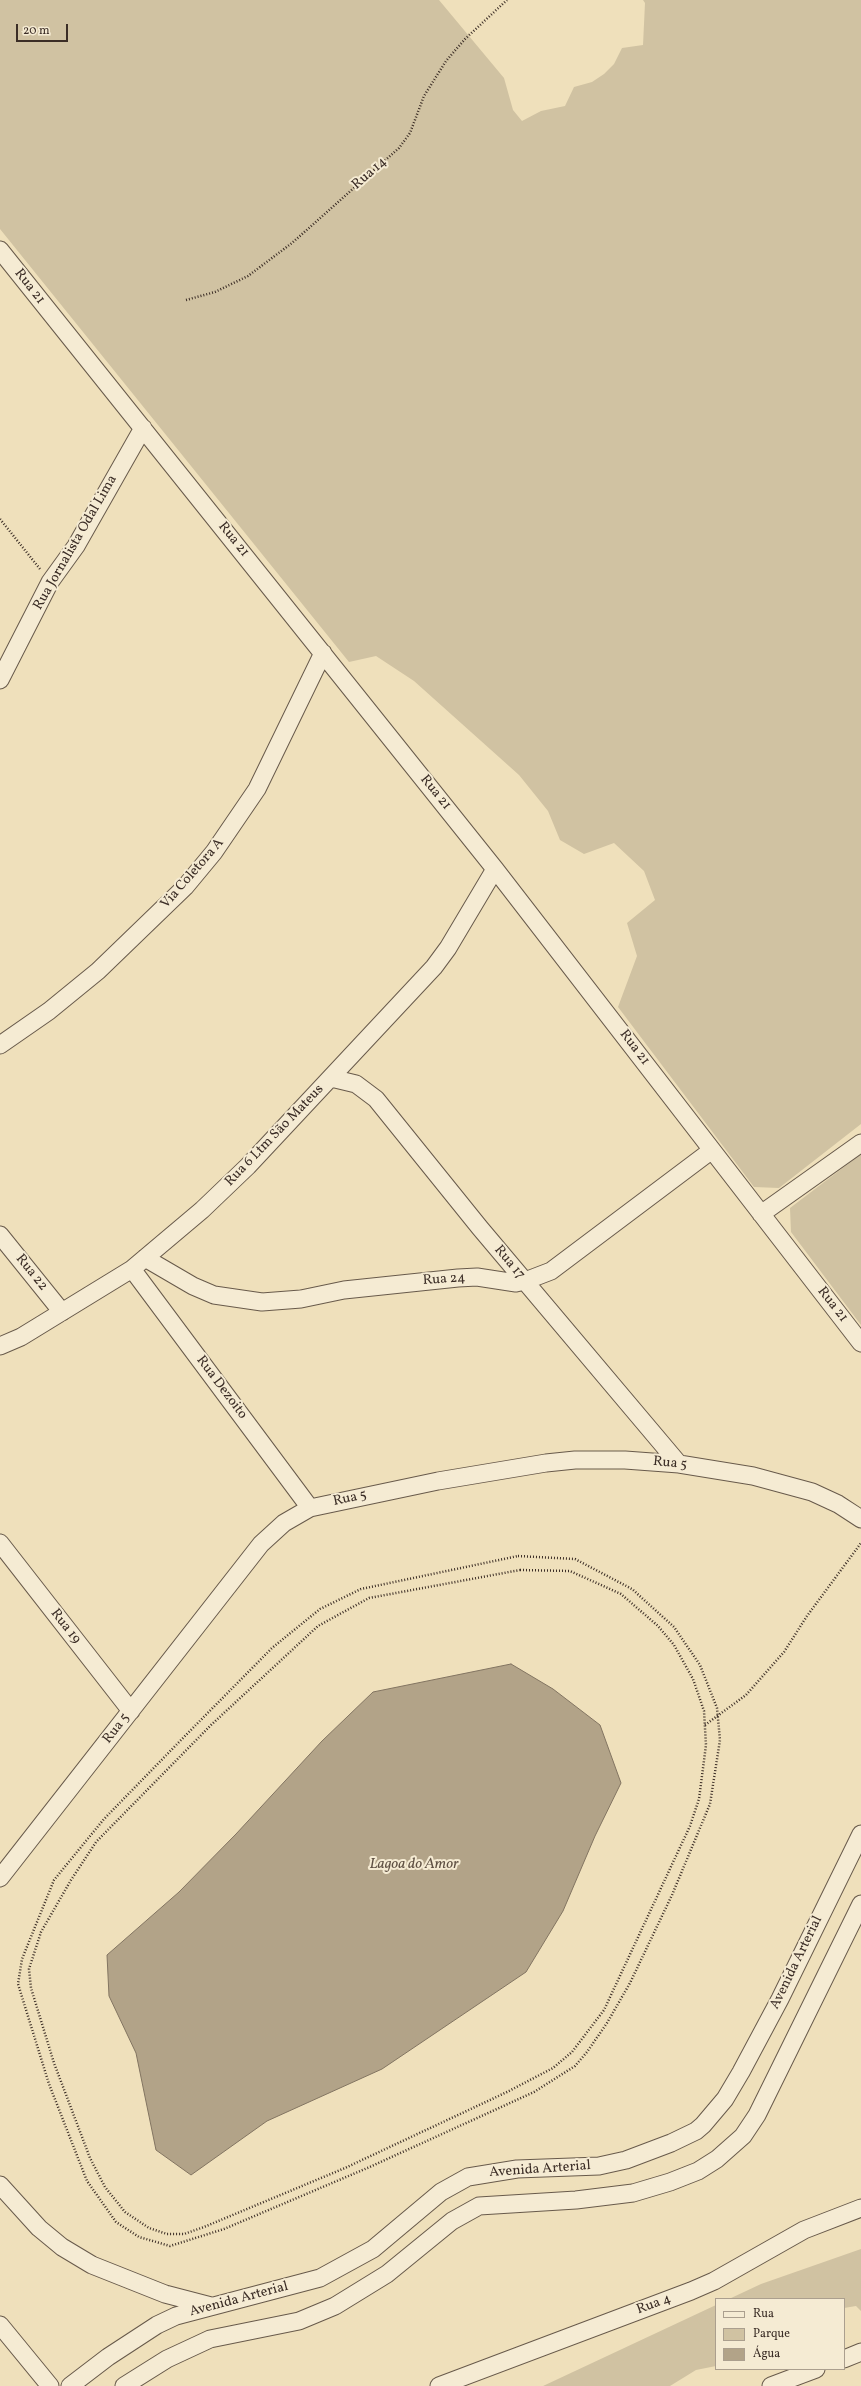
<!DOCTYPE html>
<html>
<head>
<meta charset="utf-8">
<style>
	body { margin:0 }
	#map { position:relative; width:861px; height:2386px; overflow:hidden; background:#efe0bb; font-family:Vollkorn,serif }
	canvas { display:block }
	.legend { position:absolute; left:715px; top:2298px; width:130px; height:72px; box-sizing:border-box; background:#f5ebd3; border:1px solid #ab9f8e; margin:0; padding:5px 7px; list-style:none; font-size:12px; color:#3b2d26 }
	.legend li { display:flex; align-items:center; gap:8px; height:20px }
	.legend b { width:20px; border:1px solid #ab9f8e }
	.scale { position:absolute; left:16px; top:24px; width:52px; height:18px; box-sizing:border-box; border:2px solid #3b2d26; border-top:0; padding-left:5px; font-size:12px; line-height:14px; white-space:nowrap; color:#3b2d26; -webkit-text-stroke:3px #f5ebd3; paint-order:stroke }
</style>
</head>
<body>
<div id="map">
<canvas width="861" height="2386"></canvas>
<ul class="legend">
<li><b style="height:5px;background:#f5ebd3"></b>Rua</li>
<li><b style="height:11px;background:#d0c2a2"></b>Parque</li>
<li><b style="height:11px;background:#b2a388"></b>Água</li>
</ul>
<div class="scale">20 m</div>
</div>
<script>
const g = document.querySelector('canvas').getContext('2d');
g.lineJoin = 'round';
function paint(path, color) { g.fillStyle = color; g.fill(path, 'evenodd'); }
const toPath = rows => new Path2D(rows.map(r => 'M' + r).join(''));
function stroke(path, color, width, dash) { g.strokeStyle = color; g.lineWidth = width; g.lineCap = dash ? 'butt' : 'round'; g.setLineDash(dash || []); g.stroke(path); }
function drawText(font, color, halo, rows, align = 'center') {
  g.font = font + ' Vollkorn,serif'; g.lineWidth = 4; g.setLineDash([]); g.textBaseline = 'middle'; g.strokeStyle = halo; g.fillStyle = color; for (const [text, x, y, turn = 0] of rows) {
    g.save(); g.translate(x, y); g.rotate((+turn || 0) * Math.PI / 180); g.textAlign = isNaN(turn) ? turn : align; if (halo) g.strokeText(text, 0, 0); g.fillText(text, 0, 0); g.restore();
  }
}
paint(toPath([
	[0,0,439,0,504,78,513,110,522,121,541,111,565,106,574,87,592,82,604,74,614,64,622,48,643,45,645,3,643,0,861,0,861,1124,779,1188,754,1187,618,1007,637,956,627,923,655,900,644,871,614,843,584,854,560,840,548,811,519,775,414,681,376,656,349,662,0,229],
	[861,1154,861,1325,791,1232,790,1208],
	[861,2249,861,2311,856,2306,844,2308,844,2299,729,2299,761,2284],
	[716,2305,716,2366,696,2370,670,2386,543,2386]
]), '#d0c2a2');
const water = toPath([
	[511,1664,553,1689,600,1725,621,1783,595,1836,563,1911,526,1972,382,2069,267,2121,191,2175,156,2150,136,2053,109,1996,107,1955,179,1892,236,1834,322,1741,373,1692,511,1664]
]);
paint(water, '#b2a388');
stroke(water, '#827461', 1);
const minor = toPath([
	[0,250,495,869,861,1343],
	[0,680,50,582,76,546,143,428],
	[0,1045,49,1011,98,971,185,887,214,852,257,789,323,653],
	[331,1078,356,1084,376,1099,480,1228,679,1464],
	[761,1214,861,1143],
	[0,1235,62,1312],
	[145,1258,193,1286,214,1295,262,1302,301,1299,344,1290,458,1278,477,1277,516,1283,525,1281,551,1271,712,1150],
	[132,1269,310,1508],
	[0,1346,21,1337,132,1269,202,1210,248,1166,434,967,448,948,495,869],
	[0,1543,131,1711],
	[0,1878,261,1544,284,1523,310,1508,438,1481,546,1463,575,1460,625,1460,679,1464,753,1476,812,1492,838,1504,861,1519],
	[0,2185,39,2228,62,2247,92,2265,165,2294,211,2306],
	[0,2325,50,2386],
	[844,2359,861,2352],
	[70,2386,108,2357,157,2325,176,2316,320,2278,373,2249,441,2192,468,2177,517,2169,599,2166,626,2160,671,2143,696,2131,703,2125,725,2099,741,2072,780,1999,861,1834],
	[124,2386,167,2359,210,2339,299,2321,335,2306,387,2274,452,2221,479,2206,576,2200,633,2193,670,2182,698,2171,717,2159,743,2136,757,2115,861,1904],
	[439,2386,691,2291,714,2281,804,2230,861,2208],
	[771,2386,816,2369]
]);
stroke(minor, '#685a4b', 19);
stroke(toPath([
	[186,300,215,292,248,276,292,243,399,148,410,133,424,96,446,61,465,39,507,0],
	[0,519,40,569],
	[518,1556,575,1559,632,1589,674,1627,700,1665,717,1708,720,1740,710,1804,672,1895,630,1983,607,2023,587,2052,575,2066,534,2092,372,2166,224,2229,170,2246,139,2237,116,2222,87,2181,49,2084,18,1984,22,1959,54,1880,104,1819,181,1740,272,1648,320,1609,361,1589,518,1556],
	[520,1570,570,1571,621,1594,658,1626,674,1645,693,1679,704,1711,706,1745,699,1799,690,1826,604,2010,572,2052,553,2068,507,2092,345,2168,204,2227,184,2234,167,2234,149,2228,125,2212,105,2187,90,2158,54,2063,31,1988,29,1969,41,1932,71,1880,96,1842,211,1725,318,1626,369,1598,520,1570],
	[705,1725,746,1695,784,1652,807,1616,861,1543]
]), '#3b2d26', 2.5, [1, 2]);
stroke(minor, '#f5ebd3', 17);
drawText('14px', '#3b2d26', '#f5ebd3', [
	["Rua 14",370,174,-41],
	["Rua 21",29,287,52],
	["Rua 21",233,540,51],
	["Rua Jornalista Odal Lima",76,543,-60],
	["Rua 21",435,793,51],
	["Via Coletora A",193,874,-49],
	["Rua 21",634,1048,53],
	["Rua 6 Ltm São Mateus",275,1136,-46],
	["Rua 17",509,1263,50],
	["Rua 22",31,1273,51],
	["Rua 24",444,1280,-4],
	["Rua 21",832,1305,52],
	["Rua Dezoito",221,1388,53],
	["Rua 5",670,1464,6],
	["Rua 5",350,1499,-12],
	["Rua 19",65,1627,52],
	["Rua 5",117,1729,-52],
	["Avenida Arterial",797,1963,-64],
	["Avenida Arterial",540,2170,-4],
	["Avenida Arterial",239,2300,-15],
	["Rua 4",654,2305,-20]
]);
drawText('italic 15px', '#5f5043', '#f5ebd3', [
	["Lagoa do Amor",414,1865]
]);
</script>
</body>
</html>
